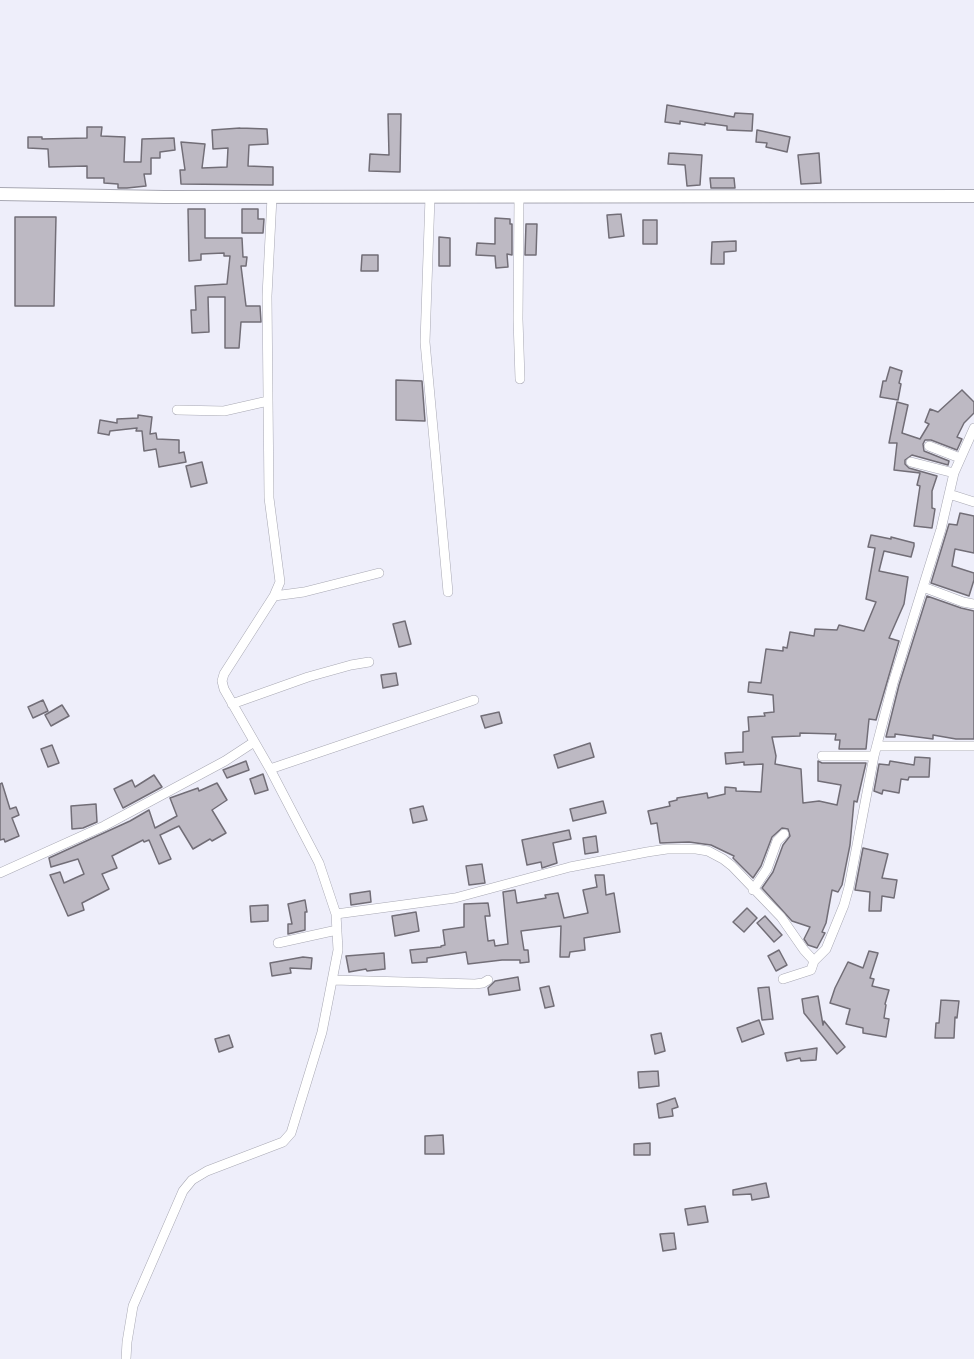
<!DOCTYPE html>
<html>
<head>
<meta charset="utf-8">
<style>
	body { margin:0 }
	canvas { display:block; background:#eeeefa }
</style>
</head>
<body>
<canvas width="974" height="1359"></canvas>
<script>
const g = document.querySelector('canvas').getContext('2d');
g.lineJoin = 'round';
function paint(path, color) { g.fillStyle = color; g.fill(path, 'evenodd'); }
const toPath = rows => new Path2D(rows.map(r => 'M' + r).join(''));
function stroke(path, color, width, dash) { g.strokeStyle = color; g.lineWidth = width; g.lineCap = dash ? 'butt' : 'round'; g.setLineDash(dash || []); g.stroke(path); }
const building = toPath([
	[667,105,734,117,735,113,753,114,752,131,727,130,727,126,705,123,705,125,680,121,680,124,665,122,667,105],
	[388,114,401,114,400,172,369,171,370,154,389,155,388,114],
	[87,127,102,127,101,136,125,137,124,162,141,162,142,139,174,138,175,150,160,152,160,158,151,158,151,174,144,174,146,186,127,188,118,188,118,184,104,183,104,178,87,178,87,166,49,167,48,149,28,148,28,137,42,137,42,139,87,138,87,127],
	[240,128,267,129,268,144,249,145,248,166,273,167,273,185,181,184,180,170,185,170,181,142,205,144,202,168,227,167,228,148,213,149,212,130,240,128],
	[757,130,790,137,787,152,766,147,767,143,756,142,757,130],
	[669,153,702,155,700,185,687,186,685,165,668,164,669,153],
	[819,153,821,183,801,184,798,155,819,153],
	[710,178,734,178,735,188,711,188,710,178],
	[188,209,205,209,205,238,242,238,243,257,247,257,246,266,241,266,246,306,260,306,261,322,241,322,239,348,225,348,225,297,208,297,209,332,192,333,191,310,196,310,195,286,227,284,230,256,224,256,224,253,201,254,201,260,189,261,188,209],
	[242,209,258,209,258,219,264,219,263,233,242,233,242,209],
	[621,214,624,236,609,238,607,215,621,214],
	[15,217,56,217,54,306,15,306,15,217],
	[495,218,510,219,510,224,512,224,512,255,507,254,508,267,496,268,495,256,476,255,477,243,495,244,495,218],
	[643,220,657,220,657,244,643,244,643,220],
	[526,224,537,224,536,255,525,255,526,224],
	[439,237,450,238,450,266,439,266,439,237],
	[736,241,736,251,724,252,724,264,711,264,712,242,736,241],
	[362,255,378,255,378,271,361,271,362,255],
	[890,367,902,371,899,383,901,384,898,400,880,397,883,381,886,381,890,367],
	[396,380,422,381,425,421,396,420,396,380],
	[962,390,974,402,974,413,964,423,957,437,962,439,957,450,931,440,925,440,923,444,924,451,949,461,948,465,912,455,905,460,905,464,909,468,937,476,932,491,932,508,935,509,932,528,914,526,920,486,917,485,920,473,894,470,897,443,889,443,897,402,908,405,902,433,920,439,929,424,925,422,930,409,938,412,962,390],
	[138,415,152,417,150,434,156,433,157,439,179,440,179,453,184,452,186,462,159,467,156,449,144,451,142,431,136,431,137,428,110,431,109,435,98,433,100,420,117,423,117,419,138,418,138,415],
	[202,462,207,483,191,487,186,466,202,462],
	[960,513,974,516,974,553,955,549,952,566,974,573,974,580,969,596,931,583,949,524,957,525,960,513],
	[871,535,891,539,891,537,914,543,914,546,911,557,884,551,879,571,908,577,904,604,889,638,899,641,876,720,869,719,866,749,839,749,840,740,835,740,836,734,800,733,800,736,772,737,776,756,775,764,801,769,803,803,819,801,837,805,841,785,818,781,818,761,822,763,866,763,857,802,854,801,850,845,842,885,838,892,832,890,826,923,822,932,825,933,817,948,808,945,804,939,810,927,792,921,762,888,773,872,783,845,790,836,788,829,782,828,772,837,761,866,753,878,733,858,734,856,711,845,689,842,660,843,657,823,651,824,648,811,670,806,669,802,677,800,677,798,707,793,708,798,725,794,725,787,736,788,736,791,761,792,763,764,744,765,744,762,726,764,725,753,743,752,743,732,749,731,748,717,765,716,764,713,774,712,773,695,748,692,749,682,761,683,766,649,783,651,783,647,787,648,790,632,814,636,815,629,837,630,839,625,864,631,876,602,866,599,875,548,868,547,871,535],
	[927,596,961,608,974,611,974,739,956,739,933,735,933,739,895,734,895,737,886,737,899,685,927,596],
	[405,621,411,644,399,647,393,624,405,621],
	[396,673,398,685,383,688,381,675,396,673],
	[43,700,48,711,33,718,28,707,43,700],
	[62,705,69,716,51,726,45,715,62,705],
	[499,712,502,723,485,728,481,716,499,712],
	[590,743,594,757,558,768,554,755,590,743],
	[52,745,59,763,48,767,41,749,52,745],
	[915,757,930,758,929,777,909,777,908,780,901,779,899,793,883,790,882,794,874,791,879,764,889,765,890,761,914,765,915,757],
	[246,761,249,770,227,778,223,770,246,761],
	[263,774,268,790,255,794,250,779,263,774],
	[154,775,162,787,123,808,114,789,132,780,135,787,154,775],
	[2,783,10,809,16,807,19,815,12,818,19,836,5,842,4,839,0,840,0,784,2,783],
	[217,783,227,800,212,810,226,833,212,841,210,839,193,849,179,826,160,835,171,859,159,864,149,840,144,842,143,840,112,856,117,868,102,874,109,889,82,903,84,910,68,916,50,875,60,872,64,883,84,874,78,859,51,867,49,858,130,821,149,810,155,828,177,816,170,798,198,788,199,791,217,783],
	[603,801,606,813,573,821,570,809,603,801],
	[96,804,97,822,83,828,72,829,71,806,96,804],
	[423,806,427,820,413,823,410,809,423,806],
	[569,830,571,839,553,843,557,863,542,868,541,862,527,865,522,840,569,830],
	[596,836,598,852,585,854,583,838,596,836],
	[863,848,888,854,882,878,897,880,894,898,882,896,881,911,869,911,870,892,855,890,863,848],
	[482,864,485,883,469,885,466,866,482,864],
	[595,875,604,875,606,895,614,893,620,932,584,938,585,950,570,952,569,957,560,957,561,926,521,931,524,950,528,950,529,962,520,963,520,960,502,960,468,964,466,952,427,958,427,962,412,963,410,950,441,947,441,946,445,945,443,930,464,927,464,904,488,903,490,916,485,916,488,941,494,940,495,946,508,944,503,892,515,890,517,903,546,898,545,895,558,893,564,918,588,913,583,890,597,887,595,875],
	[370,891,371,902,351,905,350,894,370,891],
	[305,900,307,912,305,912,305,930,288,934,288,924,292,924,288,904,305,900],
	[268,905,268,921,251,922,250,906,268,905],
	[747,908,757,918,744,932,733,922,747,908],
	[416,912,419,931,395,936,392,916,416,912],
	[765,916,782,935,774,942,757,923,765,916],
	[779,950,787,965,776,971,768,956,779,950],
	[869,951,878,953,870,978,874,979,872,986,889,990,885,1004,886,1005,884,1018,889,1019,886,1037,863,1033,863,1028,846,1024,850,1009,830,1003,835,988,848,962,863,968,869,951],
	[384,953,385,969,367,971,366,969,349,972,346,956,384,953],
	[303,957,312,958,311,969,290,968,291,973,272,976,270,963,303,957],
	[518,977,520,990,489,995,488,988,495,981,518,977],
	[549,986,554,1006,545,1008,540,988,549,986],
	[769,987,773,1019,762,1020,758,988,769,987],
	[818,996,823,1025,824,1021,845,1047,837,1054,804,1013,802,999,818,996],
	[941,1000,959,1001,957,1018,955,1017,954,1038,935,1038,936,1023,939,1023,941,1000],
	[759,1020,764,1034,742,1042,737,1028,759,1020],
	[661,1033,665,1051,655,1054,651,1035,661,1033],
	[229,1035,233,1047,219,1052,215,1039,229,1035],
	[817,1048,816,1060,801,1061,800,1058,787,1061,785,1053,817,1048],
	[658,1071,659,1086,639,1088,638,1072,658,1071],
	[675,1098,678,1107,672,1109,673,1116,659,1118,657,1104,675,1098],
	[443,1135,444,1154,425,1154,425,1136,443,1135],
	[650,1143,650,1155,634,1155,634,1144,650,1143],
	[766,1183,769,1197,752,1200,751,1194,733,1195,733,1190,766,1183],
	[705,1206,708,1222,688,1225,685,1209,705,1206],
	[674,1233,676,1249,663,1251,660,1234,674,1233]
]);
paint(building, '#bdb9c3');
stroke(building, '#726e77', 1.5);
const minor = toPath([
	[519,196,518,319,520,379],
	[430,197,425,342,448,592],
	[177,410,224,411,268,401],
	[929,446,960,458],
	[911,462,954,473],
	[949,494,974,502],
	[923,587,963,602,974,604],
	[274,596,304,592,379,573],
	[232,704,308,677,351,665,369,662],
	[877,746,974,746],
	[822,756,874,756],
	[270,769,474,700],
	[0,873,104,826,225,761,254,742],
	[753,890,767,869,777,841,784,834],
	[336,914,455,898,570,867,647,852,667,849,696,849,708,851,723,859,732,866,781,917,804,950,814,961],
	[278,943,337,930],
	[783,979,811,970,814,961,826,949,844,905,849,887,874,756,893,683,941,529,954,473,974,428],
	[333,980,475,984,483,983,488,980],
	[126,1359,127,1342,133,1306,183,1191,192,1180,207,1171,283,1142,291,1133,322,1032,338,950,336,914,319,863,270,769,224,689,222,681,224,674,274,596,280,582,269,498,267,296,272,197]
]);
const tertiary = toPath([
	[0,194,164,197,974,196]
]);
stroke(minor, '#a8a8b3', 10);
stroke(tertiary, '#a8a8b3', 14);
stroke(minor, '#fff', 9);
stroke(tertiary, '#fff', 12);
</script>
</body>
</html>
